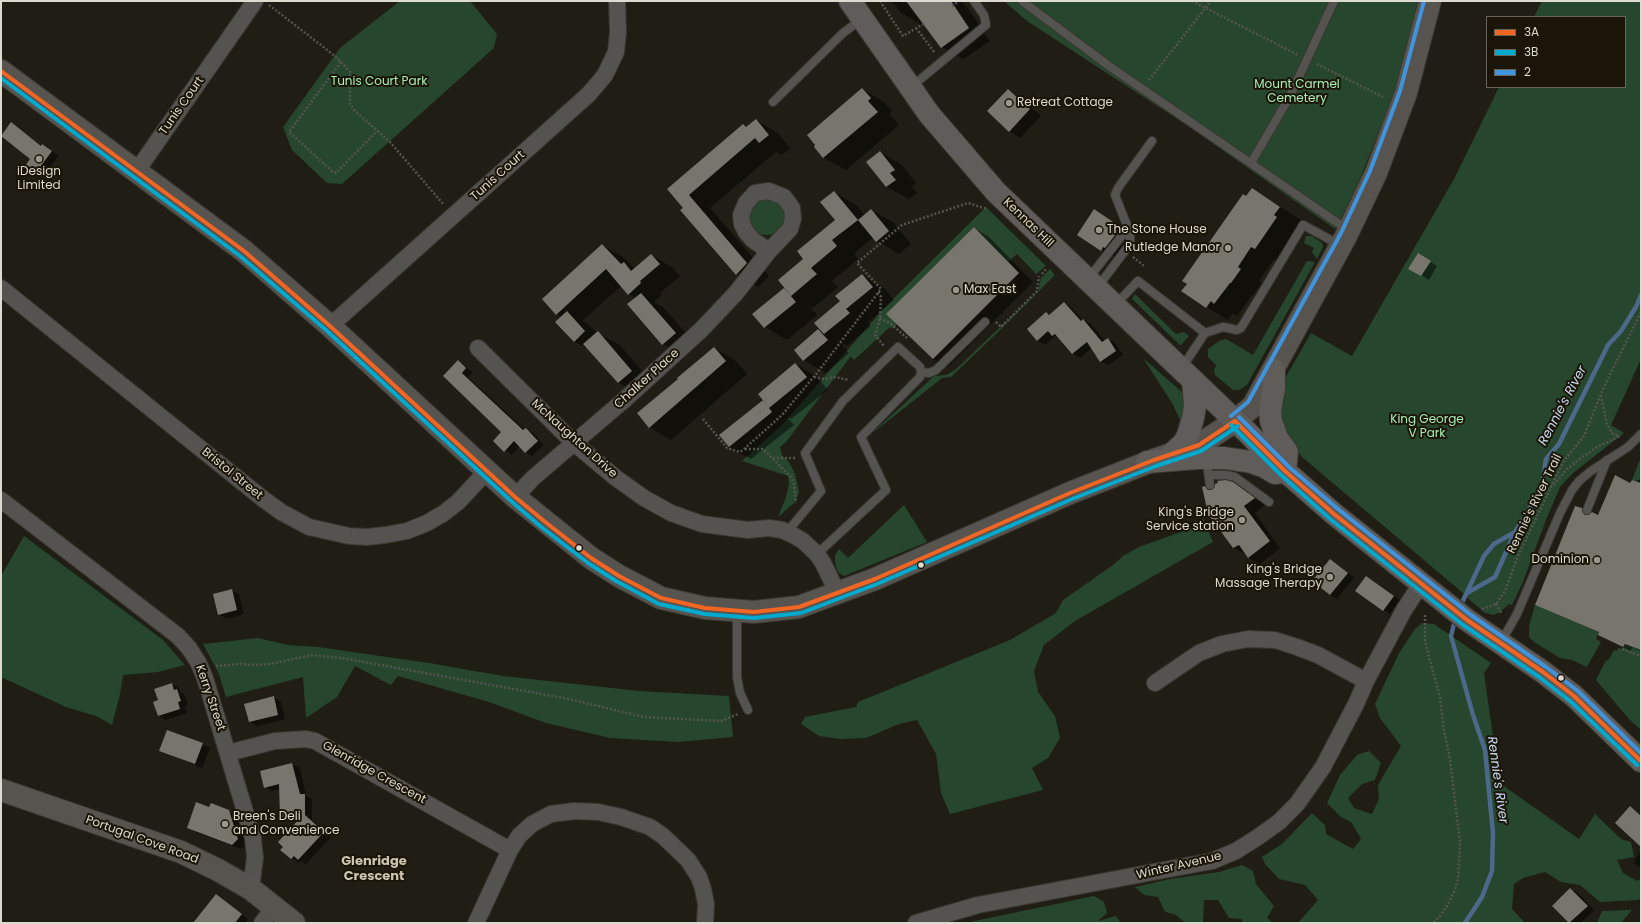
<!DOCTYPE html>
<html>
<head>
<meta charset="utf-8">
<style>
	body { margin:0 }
	#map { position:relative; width:1642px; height:924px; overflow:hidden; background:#1f1d14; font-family:Poppins,sans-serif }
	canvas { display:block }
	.frame { position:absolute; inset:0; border:2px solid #dddad0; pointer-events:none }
	.legend { position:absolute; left:1486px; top:16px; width:140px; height:72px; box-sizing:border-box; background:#1b1507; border:1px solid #696457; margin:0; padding:5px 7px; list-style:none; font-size:12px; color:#dddad0 }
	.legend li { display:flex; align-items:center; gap:8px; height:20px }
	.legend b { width:20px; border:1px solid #696457 }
</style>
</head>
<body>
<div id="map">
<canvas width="1642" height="924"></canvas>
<div class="frame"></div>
<ul class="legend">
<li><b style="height:5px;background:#f26522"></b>3A</li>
<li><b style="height:5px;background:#00a9ce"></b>3B</li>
<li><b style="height:5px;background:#4094de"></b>2</li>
</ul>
</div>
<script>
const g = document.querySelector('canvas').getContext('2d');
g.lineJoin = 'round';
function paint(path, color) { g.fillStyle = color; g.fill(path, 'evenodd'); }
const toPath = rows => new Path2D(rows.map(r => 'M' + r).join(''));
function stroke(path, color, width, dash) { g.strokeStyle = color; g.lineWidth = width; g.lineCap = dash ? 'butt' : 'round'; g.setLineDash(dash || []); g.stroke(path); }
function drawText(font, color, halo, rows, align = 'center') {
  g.font = font + ' Poppins,sans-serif'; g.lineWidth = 4; g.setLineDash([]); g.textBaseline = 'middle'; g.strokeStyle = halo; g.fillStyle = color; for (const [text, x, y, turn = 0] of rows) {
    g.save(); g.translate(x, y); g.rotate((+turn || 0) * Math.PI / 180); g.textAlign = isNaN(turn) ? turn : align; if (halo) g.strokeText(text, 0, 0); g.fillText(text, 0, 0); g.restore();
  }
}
paint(toPath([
	[400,1,470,1,497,34,494,48,342,184,327,183,292,150,283,127,340,48],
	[1004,1,1418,1,1396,88,1385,117,1354,193,1335,229,1185,124,1027,21],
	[1542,1,1641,1,1641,359,1611,425,1624,433,1572,474,1560,487,1546,520,1523,582,1512,605,1509,604,1500,612,1494,615,1485,613,1471,601,1457,588,1302,457,1288,439,1281,418,1280,396,1287,375,1311,333,1352,356,1454,179,1499,87,1625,87,1625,17,1534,17],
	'749 217a18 18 0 1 1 36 0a18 18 0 1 1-36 0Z',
	[986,207,1046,266,1036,274,1017,254,1008,262,974,227,897,324,893,329,890,327,854,360,851,356,786,442,780,447,782,455,789,462,795,474,799,492,795,502,778,517,786,497,789,484,788,476,742,461,783,424,884,308],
	[1306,236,1312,236,1322,243,1323,247,1317,259,1312,252,1314,248,1304,243],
	[1307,261,1315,262,1247,385,1239,390,1233,390,1215,375,1214,370,1216,365,1208,357,1208,349,1219,341,1226,339,1253,355],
	[1050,269,1055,275,997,333,951,377,942,378,932,386,869,436,934,376,946,375,955,370,1038,291,1041,278],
	[1135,294,1176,334,1184,332,1189,336,1181,345,1180,345,1132,299],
	[1143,358,1183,393,1188,403,1183,426,1172,403],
	[1641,457,1641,479,1636,481,1632,480],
	[904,505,927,542,844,576,839,573,837,570,835,562,835,555,839,549,848,558],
	[1203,518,1213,542,1075,621,1044,645,1034,671,1038,692,1055,716,1060,738,1048,758,1032,768,1043,790,950,814,941,793,936,754,917,720,899,724,866,738,840,739,819,736,801,724,805,717,856,707,858,702,1010,640,1056,613,1063,600,1113,565,1123,556,1139,547,1195,527],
	[24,536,163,640,185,665,158,672,123,675,120,694,112,725,96,716,66,707,1,677,1,576],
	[1535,605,1599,632,1596,639,1601,642,1587,667,1572,660,1560,658,1534,642,1529,637,1529,626],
	[1422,623,1434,624,1491,663,1484,673,1497,764,1501,784,1579,839,1595,814,1621,839,1631,842,1634,857,1617,860,1623,873,1637,881,1641,879,1641,898,1638,900,1600,902,1580,885,1561,882,1545,872,1523,878,1514,884,1512,909,1525,923,1298,923,1318,900,1305,885,1279,879,1265,864,1262,857,1282,844,1312,813,1325,825,1326,834,1353,849,1361,839,1351,822,1341,817,1327,803,1340,775,1357,755,1369,751,1381,763,1375,780,1362,784,1348,798,1354,808,1372,814,1379,799,1378,785,1401,746,1380,718,1375,704,1399,653,1415,629],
	[258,638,288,645,318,647,429,663,503,676,639,691,729,696,733,737,678,742,610,738,546,723,489,702,398,676,391,685,355,666,337,697,306,718,303,677,226,697,219,674,203,644],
	[1625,644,1641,650,1641,730,1628,718,1596,680,1606,660,1608,661,1614,650,1617,651,1618,648,1622,649],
	[1242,865,1253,871,1256,884,1274,906,1267,918,1273,923,1244,923,1241,919,1229,918,1218,900,1204,900,1203,922,1186,923,1174,914,1165,912,1158,897,1144,895,1135,887,1170,879,1219,872],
	[1094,896,1104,902,1107,913,1098,921,1116,916,1121,923,965,923],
	[1632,910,1621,923,1597,923,1602,911]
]), '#26472d');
paint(toPath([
	[890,1,961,1,967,7,990,41,964,59,942,47,924,24,922,25,900,12,895,5],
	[862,89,884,102,892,111,889,114,899,125,846,170,824,158,815,147],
	[1008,90,1019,97,1041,116,1020,138,1009,131],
	[756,120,778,133,790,148,782,155,776,152,710,208,769,276,758,287,736,274,668,189,743,125,747,128],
	[18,128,42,146,43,145,50,149,59,156,43,177,27,166,32,159],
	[880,152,902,165,916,183,912,186,917,193,909,199,887,187,867,162],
	[1252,189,1301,220,1296,228,1299,230,1277,261,1274,259,1259,281,1262,283,1253,295,1252,295,1237,316,1233,313,1228,320,1206,307],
	[834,192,856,205,865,215,871,210,893,222,911,244,899,254,877,241,874,237,854,253,858,259,832,281,838,287,813,308,809,306,817,315,787,340,765,327,754,314,784,289,788,291,804,259,836,220],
	[1095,211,1133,235,1116,258,1102,250],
	[974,228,989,237,1033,282,948,367,933,359,888,314],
	[602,245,623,257,635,269,651,255,672,267,680,276,660,293,662,295,654,302,663,307,697,346,685,357,663,344,636,298,628,294,621,286,582,321,589,325,597,333,620,345,653,384,640,395,618,382,590,350,574,341,562,317,556,314],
	[1418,254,1437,266,1429,280,1410,268],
	[862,275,884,288,894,300,868,322,871,326,847,346,840,342,849,353,826,373,804,360,795,350,818,330,825,335,816,323,841,301],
	[1064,303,1071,307,1083,320,1091,324,1105,341,1108,339,1115,343,1123,355,1108,365,1101,361,1092,348,1080,358,1073,354,1061,339,1055,336,1045,345,1038,341,1028,329,1047,313,1050,315],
	[714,348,736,361,747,374,671,440,649,427],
	[458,361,473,372,468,377,472,381,525,430,526,429,533,433,544,445,532,456,525,452,520,446,512,455,494,441,503,432,444,376],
	[795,364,817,377,828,390,791,419,787,417,794,425,751,459,729,447],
	[1641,480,1641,651,1632,647,1631,651,1599,635,1600,632,1543,608,1581,509,1589,513,1589,516,1598,516,1631,484],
	[1232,483,1265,505,1255,513,1280,548,1260,564,1249,558,1246,554,1234,548,1213,520,1209,518,1204,487,1211,491],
	[1330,560,1354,578,1337,599,1330,595],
	[1367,577,1400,600,1390,614,1383,610],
	[231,590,239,594,244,614,226,619,219,614],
	[172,684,179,688,180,692,184,694,188,705,185,706,187,713,166,720,159,716,160,701],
	[274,697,281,702,285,719,257,726,250,722],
	[202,744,210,748,202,768,160,750],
	[292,764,300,768,306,796,312,799,312,820,331,837,306,864,301,861,299,863,282,850,300,820,288,820,281,816,280,789,272,791,265,787],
	[210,808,228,811,237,817,247,845,241,849,197,833,188,827],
	[1641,851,1641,868,1633,863],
	[1570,889,1578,893,1594,910,1581,923,1570,923,1553,906],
	[216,895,248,919,245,923,194,923]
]), '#0007');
stroke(toPath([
	[1467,593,1495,577,1515,532,1526,515,1542,485,1546,459,1559,444,1608,345,1621,331,1636,307,1641,295],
	[1460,607,1484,556,1494,544,1515,532],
	[1455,620,1451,636,1473,715,1485,750,1493,833,1492,871,1482,897,1465,923]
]), '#4c698c', 4.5);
paint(toPath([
	[906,1,951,1,969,28,941,48],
	[862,88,871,98,868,101,878,112,823,158,814,147,815,145,807,135],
	[1008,89,1030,109,1009,132,987,111],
	[756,119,769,135,759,143,755,138,689,195,747,263,736,275,680,210,683,208,667,189,743,124,746,127],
	[11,122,41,146,42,144,52,151,35,174,25,166,30,159,1,136],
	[880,151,895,170,890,173,896,180,886,187,866,162],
	[1252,188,1280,207,1274,215,1277,217,1255,249,1251,247,1238,267,1241,269,1231,283,1230,283,1214,304,1211,301,1206,308,1181,291,1187,284,1182,281,1243,194,1246,196],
	[834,191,858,220,832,240,837,246,811,268,817,274,791,296,778,280,803,259,797,251,835,220,820,202],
	[871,209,889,231,876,242,858,220],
	[1094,209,1119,226,1117,229,1119,230,1105,248,1103,247,1101,251,1077,235],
	[974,227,1019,273,933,359,886,314],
	[602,244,621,264,624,262,631,271,651,254,660,264,640,281,641,283,628,295,606,269,556,315,542,299],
	[1418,253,1431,261,1421,276,1408,269],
	[862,274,873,287,846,309,850,313,824,334,814,323,840,301,835,296],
	[784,288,796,302,764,328,752,314],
	[641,293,676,333,662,345,627,304],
	[1064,302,1081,321,1083,319,1102,342,1108,338,1116,351,1100,362,1087,342,1072,354,1055,334,1052,336,1048,331,1037,341,1027,329,1046,312,1049,315],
	[567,311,585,331,574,342,555,322],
	[818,329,828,340,803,361,794,350],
	[598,331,632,371,618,383,583,344],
	[714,347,726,361,649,428,637,413,678,379,677,378],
	[458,360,466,368,462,373,465,376,523,430,526,428,538,441,525,453,514,441,504,452,493,441,501,432,443,376],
	[795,363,807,377,769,408,758,394],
	[763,400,772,412,729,447,719,435],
	[1615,475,1630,483,1632,480,1641,483,1641,650,1625,644,1623,647,1598,635,1599,632,1535,605,1575,506,1582,508,1582,511,1585,515,1588,515,1592,512,1598,515],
	[1226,480,1233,482,1255,498,1244,506,1270,541,1248,558,1239,545,1233,548,1211,518,1209,518,1202,487,1205,486,1208,490,1211,490,1215,487,1215,484,1218,483,1217,481],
	[1330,559,1348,573,1330,595,1312,581],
	[1366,576,1394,596,1383,611,1355,591],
	[232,589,237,610,218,615,213,594],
	[172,683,174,690,177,689,181,701,178,702,180,709,158,716,153,702,158,700,154,689],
	[274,696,278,715,249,722,244,704],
	[167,730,203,743,195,764,159,751],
	[292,763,300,794,305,794,305,815,324,832,298,860,294,856,291,859,280,850,283,847,278,842,302,816,280,817,279,784,264,788,260,771],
	[196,802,209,807,211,803,229,810,238,839,232,845,187,828],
	[1630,806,1641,816,1641,847,1615,823],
	[1570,888,1588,906,1569,923,1552,906],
	[216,894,242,914,235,923,193,923]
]), '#78756d');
const lane = toPath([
	[1022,1,1109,66,1348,230],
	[911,87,986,25,984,15,974,1],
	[773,102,843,33,862,19],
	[1251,163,1290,96,1334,1],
	[1088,279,1128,228],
	[1097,288,1127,248,1130,241,1130,233,1115,195,1118,188,1152,141],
	[1116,304,1138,281,1205,333,1223,327,1237,330,1241,328,1303,225,1340,245],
	[1181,369,1205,333],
	[921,372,929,373,936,370,985,322],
	[1206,458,1210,485],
	[1209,475,1227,475,1235,477,1269,502],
	[1587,510,1607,460],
	[787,532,821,491,805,453,843,401,898,347,920,367,921,372,920,377,861,437,886,490,817,554],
	[737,612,737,677,740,693,748,710],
	[1501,642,1517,614,1560,513,1572,490,1579,481,1591,471,1628,447,1641,434]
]);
const street = toPath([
	[136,172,255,1],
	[1,288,262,498,281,512,309,527,349,536,367,537,385,535,407,531,427,523,444,513,458,502,487,471],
	[330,326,589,94,605,75,616,52,618,32,617,1],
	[478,348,574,443,616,478,644,498,671,513,702,524,748,530,769,528,782,530,793,535,803,541,817,554,823,563,838,594],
	[515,497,533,478,623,401,701,330,736,293,769,251,790,229,793,219,792,208,784,197,769,191,755,193,746,203,741,215,742,224,746,232,753,240,769,251],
	[1,500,178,636,189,648,198,662,205,678,253,838,255,858,251,889],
	[1155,683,1199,653,1222,644,1248,639,1275,640,1297,647,1318,655,1366,681],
	[228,753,275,741,306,739,315,741,510,850],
	[262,923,274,907],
	[476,923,510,850,519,836,532,824,551,814,574,811,598,812,621,817,650,827,663,836,688,860,699,877,703,889,706,904,705,923],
	[916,923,978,905,1212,861,1236,851,1258,837,1279,822,1297,804,1323,767,1356,704,1366,681,1404,610,1421,584]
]);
const secondary = toPath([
	[1,71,244,251,330,326,515,497,591,558,619,576,661,598,705,608,754,612,799,607,875,579,1070,493,1154,460,1199,445,1235,421,1253,406,1346,236,1376,173,1406,93,1430,1],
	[1,790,181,852,218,870,251,889,294,923]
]);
const primary = toPath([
	[850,1,929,114,996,192,1248,433,1285,471,1334,514,1467,620,1543,672,1574,696,1641,761],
	[1274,370,1274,388,1270,411,1271,421,1277,438,1287,452,1285,471],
	[1173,453,1184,443,1188,435,1193,418,1195,406,1193,380],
	[1147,462,1198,458,1225,458,1251,462,1265,467,1275,473,1284,472]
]);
stroke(lane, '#39372f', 10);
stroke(street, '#39372f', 18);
stroke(secondary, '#39372f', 24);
stroke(primary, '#39372f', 24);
stroke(toPath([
	[880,1,903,36,925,23],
	[1192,1,1298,55],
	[269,5,335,56,346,67,350,72,350,104,354,110,390,142,444,205],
	[952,6,959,1],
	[916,28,935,53],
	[341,62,289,132,333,172,336,173,377,131],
	[1317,64,1383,97],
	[1149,80,1211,1],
	[1133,257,1144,266],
	[1042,274,1047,268],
	[878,292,881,297,880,318,875,335,884,346],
	[880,318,890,323,907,338],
	[996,322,1001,327,1037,291,1039,276],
	[814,377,824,379,836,377,848,380],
	[1601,395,1607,425,1613,434,1620,436],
	[703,419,727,448,740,452,743,450,782,415,817,373,881,289,857,263,902,225,968,203,987,209],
	[745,449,763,449,791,477,794,484,796,503],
	[773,458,796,458],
	[1554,485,1567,469,1581,458,1597,447,1620,436],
	[1496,604,1502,614],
	[1482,609,1496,604,1505,591,1518,556,1563,462,1584,436,1603,389,1641,312],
	[1425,615,1425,642,1440,697,1444,730,1450,759,1460,842,1458,879,1455,890,1447,906,1440,916,1433,923],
	[1622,649,1641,656],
	[216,666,240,664,255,665,270,664,311,655,342,658,569,699,644,717,721,721,738,714]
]), '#565450', 2.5, [2, 2]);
stroke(lane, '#555350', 8);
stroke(street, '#555350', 16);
stroke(secondary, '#575450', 22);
stroke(primary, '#605c59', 22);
stroke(toPath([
	[1,71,244,251,330,326,515,497,544,521,591,558,619,576,661,598,705,608,754,612,799,607,875,579,1070,493,1154,460,1199,445,1235,421],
	[1235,421,1285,471,1334,514,1467,620,1543,672,1574,696,1641,761]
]), '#f26522', 4);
stroke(toPath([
	[1,78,240,256,326,330,511,501,540,526,588,563,616,581,659,604,705,614,754,618,801,613,877,584,1072,499,1156,466,1201,451,1238,426],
	[1231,425,1281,475,1330,519,1463,625,1539,677,1570,701,1637,765]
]), '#00a9ce', 4);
stroke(toPath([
	[1231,416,1248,402,1341,233,1370,171,1400,91,1424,1],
	[1239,417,1289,467,1338,509,1471,615,1546,667,1578,691,1641,753]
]), '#4094de', 4);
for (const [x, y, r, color] of [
	[1009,103,4,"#9a988e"],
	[39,159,4,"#9a988e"],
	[1099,230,4,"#9a988e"],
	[1228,248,4,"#9a988e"],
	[956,290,4,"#9a988e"],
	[1242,520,4,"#9a988e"],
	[579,548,3.5,"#dddad0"],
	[1597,560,4,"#9a988e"],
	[921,565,3.5,"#dddad0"],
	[1330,577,4,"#9a988e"],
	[1561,678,3.5,"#dddad0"],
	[225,824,4,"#9a988e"]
]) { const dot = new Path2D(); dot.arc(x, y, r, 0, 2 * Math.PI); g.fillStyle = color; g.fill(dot); stroke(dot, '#1b1507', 1.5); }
drawText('12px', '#a7eeb7', '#1b1507', [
	["Tunis Court Park",379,82],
	["Mount Carmel",1297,85],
	["Cemetery",1297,99],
	["King George",1427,420],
	["V Park",1427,434]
]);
drawText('12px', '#dddad0', '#1b1507', [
	["Retreat Cottage",1017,103],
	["iDesign",39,172,"center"],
	["Limited",39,186,"center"],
	["The Stone House",1107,230],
	["Rutledge Manor",1220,248,"right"],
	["Max East",964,290],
	["King's Bridge",1234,513,"right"],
	["Service station",1234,527,"right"],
	["Dominion",1589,560,"right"],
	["King's Bridge",1322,570,"right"],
	["Massage Therapy",1322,584,"right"],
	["Breen's Deli",233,817],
	["and Convenience",233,831]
], 'left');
drawText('12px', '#dddad0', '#1b1507', [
	["Tunis Court",182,106,-55],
	["Tunis Court",498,176,-42],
	["Kennas Hill",1028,223,44],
	["Chalker Place",647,379,-42],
	["McNaughton Drive",574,439,42],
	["Bristol Street",232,474,39],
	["Rennie's River Trail",1535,504,-64],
	["Kerry Street",210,698,71],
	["Glenridge Crescent",374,773,29],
	["Portugal Cove Road",142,840,20],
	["Winter Avenue",1179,866,-13]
]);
drawText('italic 13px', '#c9ddf6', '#1b1507', [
	["Rennie's River",1563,406,-62],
	["Rennie's River",1497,780,82]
]);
drawText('bold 13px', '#cac4b0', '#1b1507', [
	["Glenridge",374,862],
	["Crescent",374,877]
]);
</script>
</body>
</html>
